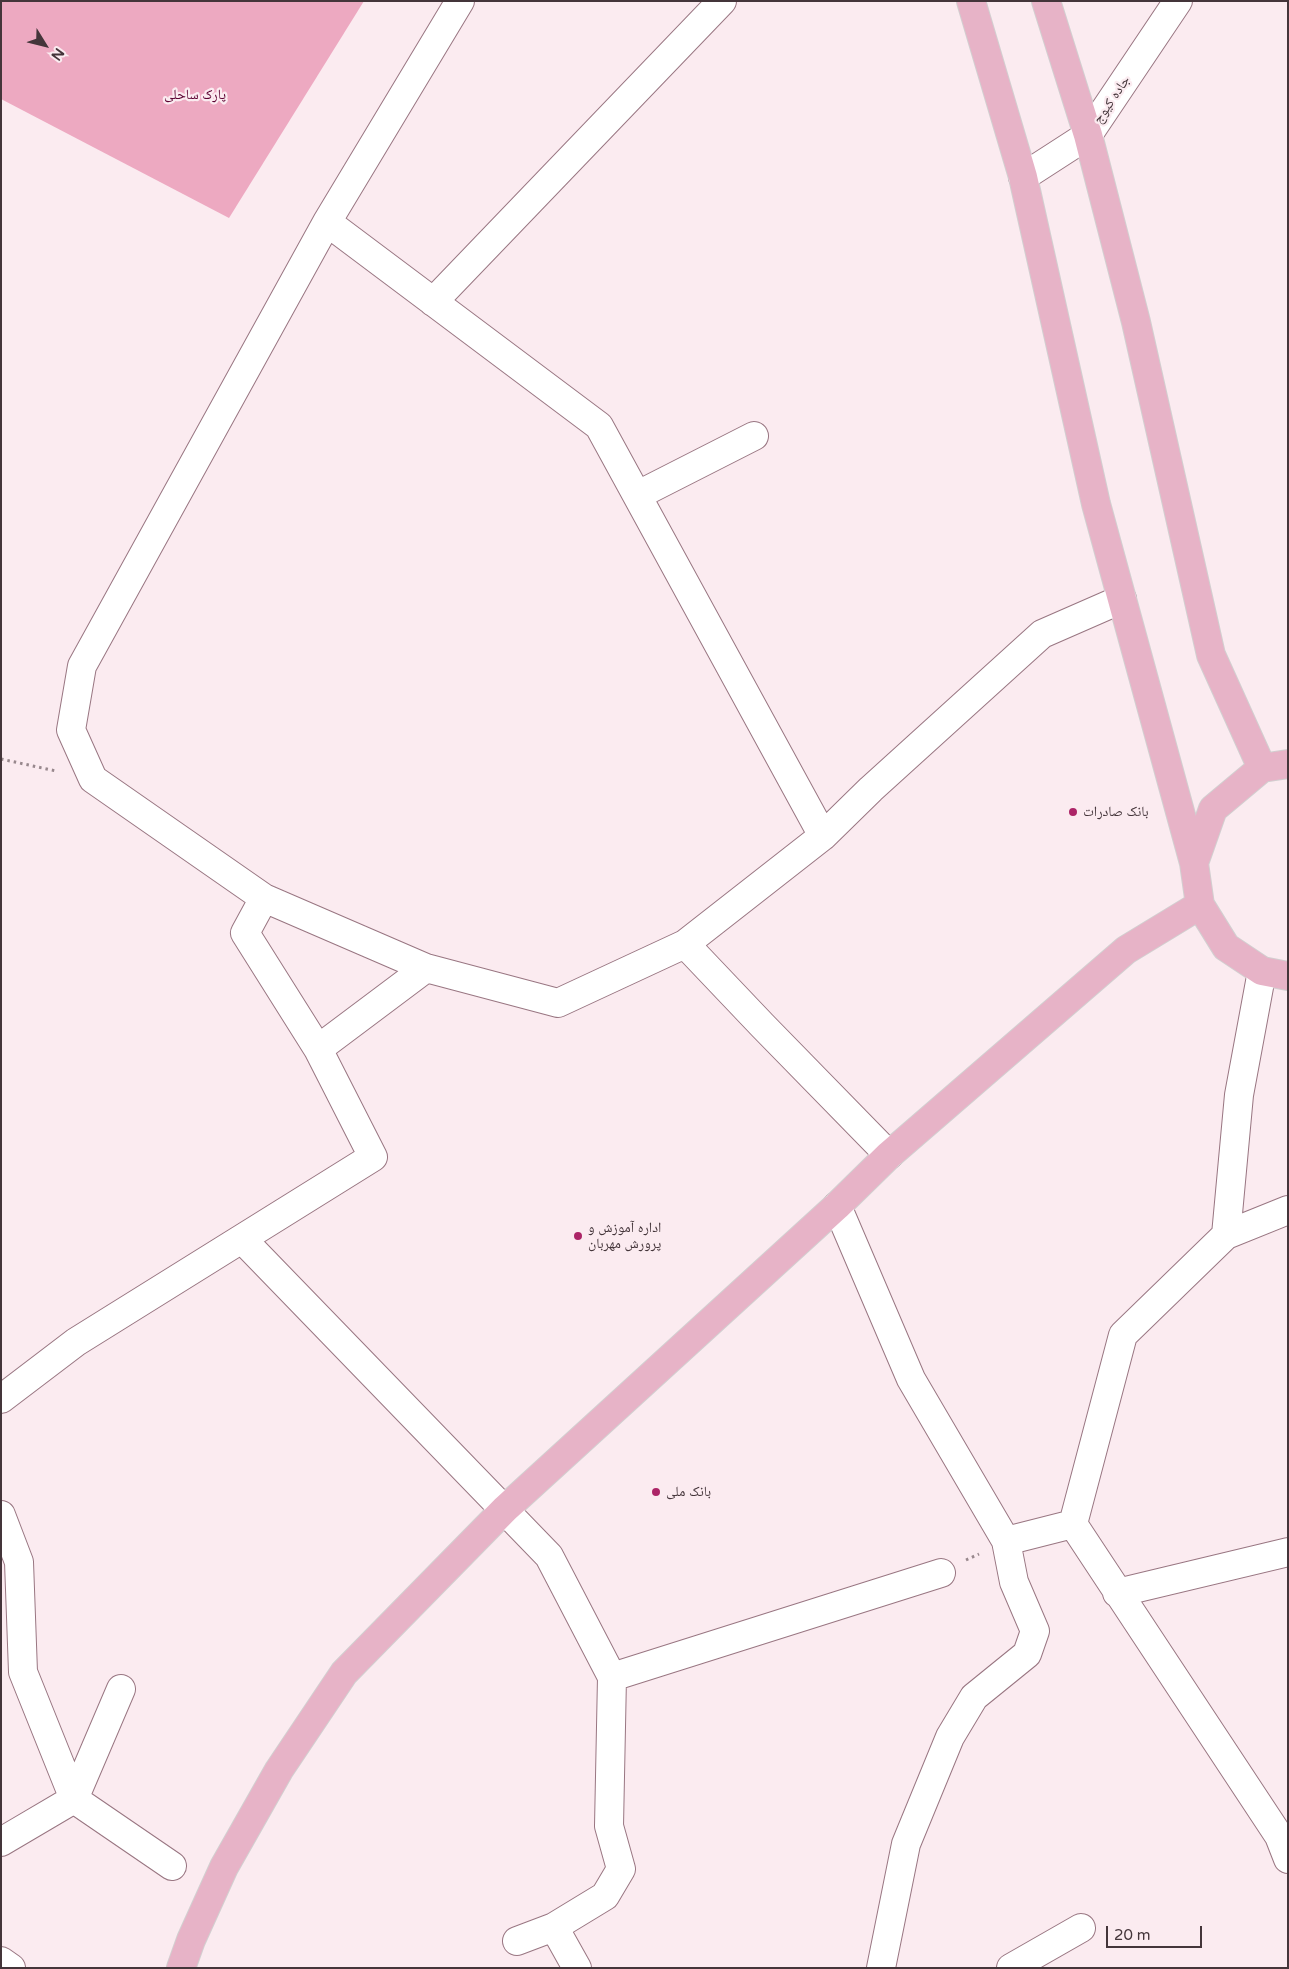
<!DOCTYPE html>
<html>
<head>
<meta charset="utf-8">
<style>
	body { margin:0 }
	#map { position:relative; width:1289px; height:1969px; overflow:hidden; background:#fbebf0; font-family:"Varela Round",sans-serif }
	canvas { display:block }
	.frame { position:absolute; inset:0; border:2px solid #44353a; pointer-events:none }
	.north { position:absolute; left:20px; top:20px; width:50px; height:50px; -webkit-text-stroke:4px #fbebf0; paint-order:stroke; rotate:126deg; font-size:14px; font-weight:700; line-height:20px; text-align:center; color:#44353a }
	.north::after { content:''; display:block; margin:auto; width:18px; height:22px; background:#44353a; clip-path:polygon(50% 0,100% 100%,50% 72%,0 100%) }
	.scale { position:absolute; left:1106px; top:1926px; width:96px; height:22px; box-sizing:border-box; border:2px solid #44353a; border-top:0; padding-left:6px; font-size:15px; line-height:18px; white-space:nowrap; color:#44353a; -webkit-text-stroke:4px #fbebf0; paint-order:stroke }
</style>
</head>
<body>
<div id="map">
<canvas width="1289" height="1969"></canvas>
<div class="frame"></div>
<div class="north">N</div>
<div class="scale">20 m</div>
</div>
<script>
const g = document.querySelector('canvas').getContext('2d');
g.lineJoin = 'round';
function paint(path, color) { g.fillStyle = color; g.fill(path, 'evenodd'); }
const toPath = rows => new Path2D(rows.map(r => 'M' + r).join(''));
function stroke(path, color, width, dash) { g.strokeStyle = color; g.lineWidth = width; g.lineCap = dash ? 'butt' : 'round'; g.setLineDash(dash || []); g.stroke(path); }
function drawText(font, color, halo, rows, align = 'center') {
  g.font = font + ' "Varela Round","Noto Naskh Arabic",sans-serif'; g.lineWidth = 4.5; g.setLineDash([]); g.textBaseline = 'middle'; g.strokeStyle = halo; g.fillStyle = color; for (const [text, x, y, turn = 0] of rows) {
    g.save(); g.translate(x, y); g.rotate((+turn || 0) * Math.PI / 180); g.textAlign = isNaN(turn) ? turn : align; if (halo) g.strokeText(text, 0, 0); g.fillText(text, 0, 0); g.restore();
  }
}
paint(toPath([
	[1,1,364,1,229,218,1,99]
]), '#eda9c1');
const minor = toPath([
	[460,1,327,222,82,666,71,730,93,779,264,898,426,968,558,1003,685,944,823,836,871,789,1042,634,1122,599],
	[1023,177,1088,135,1178,1],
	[327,222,599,426,823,836],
	[433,302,722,1],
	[638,495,754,436],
	[264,898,245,933,318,1049,426,968],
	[685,944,762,1025,889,1155],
	[837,1206,911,1379,1006,1541,1073,1524,1279,1836,1288,1859],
	[1226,1235,1288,1210],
	[242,1239,549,1556,612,1677,609,1826,621,1869,605,1896,554,1927,517,1941],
	[1,1399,76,1342,373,1157,318,1049],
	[1,1515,19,1562,23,1672,74,1799,1,1842],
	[1073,1524,1123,1335,1226,1235,1239,1095,1262,971],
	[1117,1593,1288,1552],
	[612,1677,941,1573],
	[121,1689,74,1799,172,1866],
	[554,1927,577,1968],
	[1,1961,11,1968],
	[881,1968,906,1844,950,1737,974,1697,1027,1654,1035,1631,1014,1582,1006,1541],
	[1011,1968,1081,1928]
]);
const major = toPath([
	[971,1,1023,177,1096,504,1194,863],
	[1046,1,1088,135,1136,322,1211,655,1262,768],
	[1288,764,1262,768,1213,809,1194,863,1200,905,1226,947,1262,971,1288,976],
	[181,1968,191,1940,224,1867,279,1770,344,1673,505,1509,837,1206,889,1155,1126,950,1200,905]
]);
stroke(minor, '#997682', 30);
stroke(major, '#d2cfd0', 30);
stroke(toPath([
	[1,759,56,771],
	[966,1560,979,1554]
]), '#98888d', 3, [2.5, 4]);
stroke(minor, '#fff', 28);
stroke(major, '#e7b3c7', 28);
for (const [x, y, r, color] of [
	[1073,812,5,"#ac2467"],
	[578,1236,5,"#ac2467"],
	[656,1492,5,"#ac2467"]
]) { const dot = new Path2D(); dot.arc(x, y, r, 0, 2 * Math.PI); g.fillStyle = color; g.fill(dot); stroke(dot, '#fbebf0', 2); }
drawText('14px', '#5b0131', '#fbebf0', [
	["پارک ساحلی",195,95]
]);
drawText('14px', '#44353a', '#fbebf0', [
	["جاده کیوج",1112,100,-56]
]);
drawText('14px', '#44353a', '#fbebf0', [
	["بانک صادرات",1083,812],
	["اداره آموزش و",588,1228],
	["پرورش مهربان",588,1244],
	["بانک ملی",666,1492]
], 'left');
</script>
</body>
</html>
